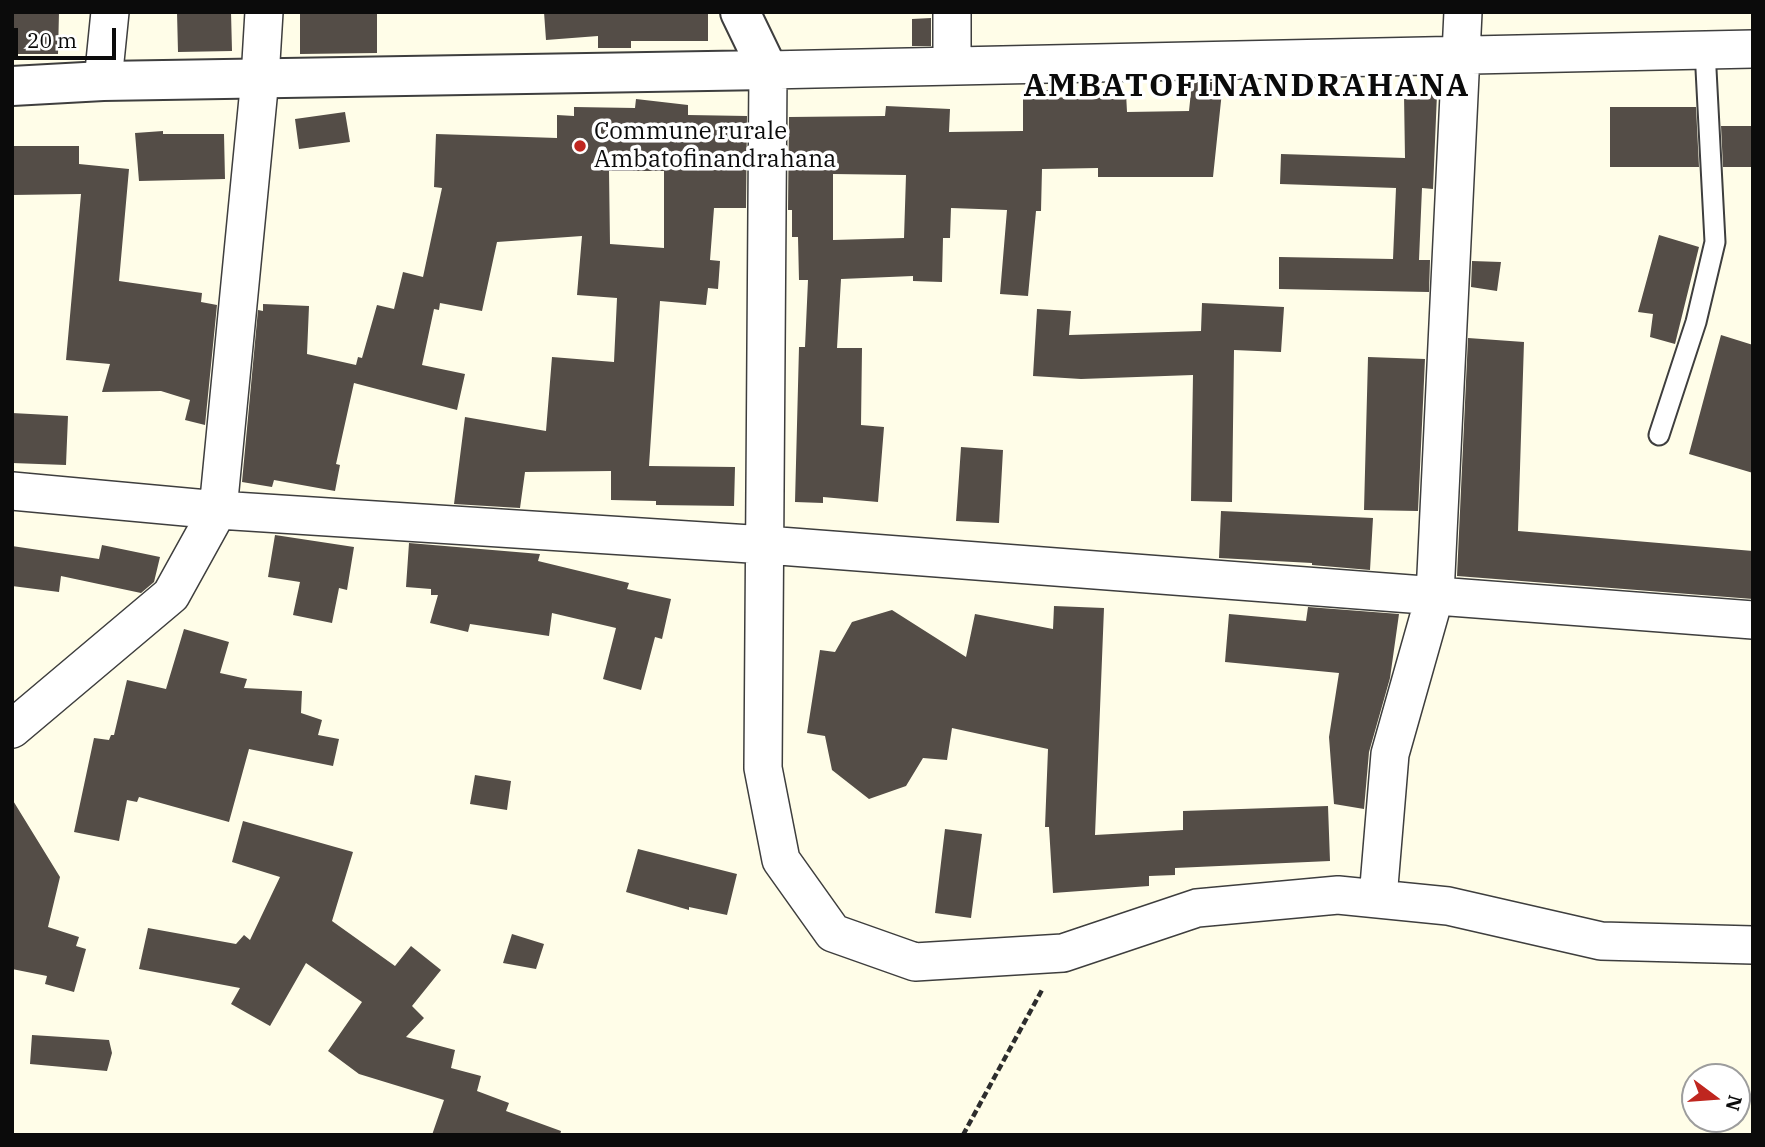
<!DOCTYPE html>
<html>
<head>
<meta charset="utf-8">
<style>
	body { margin:0 }
	#map { position:relative; width:1765px; height:1147px; overflow:hidden; background:#fffde8; font-family:"IBM Plex Serif",serif }
	canvas { display:block }
	.frame { position:absolute; inset:0; border:14px solid #0b0b0b; pointer-events:none }
	.north { position:absolute; left:1681px; top:1063px; width:70px; height:70px; box-sizing:border-box; background:#fff; border:2px solid #9d9d9d; border-radius:50%; rotate:106deg; font-size:19px; font-weight:700; line-height:28px; text-align:center; color:#0b0b0b }
	.north::after { content:''; display:block; margin:auto; width:24px; height:32px; background:#bf261f; clip-path:polygon(50% 0,100% 100%,50% 72%,0 100%) }
	.scale { position:absolute; left:14px; top:28px; width:102px; height:32px; box-sizing:border-box; border:4px solid #0b0b0b; border-top:0; padding-left:9px; font-size:21px; line-height:24px; white-space:nowrap; color:#0b0b0b; -webkit-text-stroke:5px #fff; paint-order:stroke }
</style>
</head>
<body>
<div id="map">
<canvas width="1765" height="1147"></canvas>
<div class="frame"></div>
<div class="north">N</div>
<div class="scale">20 m</div>
</div>
<script>
const g = document.querySelector('canvas').getContext('2d');
g.lineJoin = 'round';
function paint(path, color) { g.fillStyle = color; g.fill(path, 'evenodd'); }
const toPath = rows => new Path2D(rows.map(r => 'M' + r).join(''));
function stroke(path, color, width, dash) { g.strokeStyle = color; g.lineWidth = width; g.lineCap = dash ? 'butt' : 'round'; g.setLineDash(dash || []); g.stroke(path); }
function drawText(font, color, halo, rows, align = 'center') {
  g.font = font + ' "IBM Plex Serif",serif'; g.lineWidth = 7; g.setLineDash([]); g.textBaseline = 'middle'; g.strokeStyle = halo; g.fillStyle = color; for (const [text, x, y, turn = 0] of rows) {
    g.save(); g.translate(x, y); g.rotate((+turn || 0) * Math.PI / 180); g.textAlign = isNaN(turn) ? turn : align; if (halo) g.strokeText(text, 0, 0); g.fillText(text, 0, 0); g.restore();
  }
}
paint(toPath([
	[12,12,59,12,58,54,12,54],
	[177,12,231,12,232,51,178,52],
	[300,12,377,12,377,53,300,54],
	[544,12,708,12,708,41,631,41,631,48,598,48,598,36,546,40],
	[931,18,931,46,912,46,912,19],
	[1192,82,1223,82,1213,177,1098,177,1098,168,1042,169,1041,211,1036,211,1028,296,1000,294,1007,210,951,208,950,238,943,238,942,282,913,281,913,276,841,279,837,348,862,348,861,425,884,427,878,502,823,497,823,503,795,502,799,347,805,347,808,280,799,280,798,237,792,237,792,210,788,210,789,117,885,116,886,106,950,109,949,132,1023,131,1023,91,1053,90,1053,98,1126,93,1127,112,1189,111],
	[833,174,906,175,904,238,833,240],
	[1404,94,1437,94,1433,189,1422,188,1419,260,1430,260,1429,292,1279,289,1279,257,1393,259,1396,188,1280,184,1281,154,1405,158],
	[636,99,688,105,688,115,747,116,746,208,714,208,710,260,720,261,718,289,708,288,706,305,660,301,649,466,735,467,734,506,656,505,656,501,611,500,611,471,525,472,520,508,454,504,465,417,546,431,552,357,614,362,617,298,577,295,582,236,497,242,482,311,440,303,439,310,434,309,422,365,465,374,457,410,354,383,336,464,340,465,335,491,274,480,272,487,242,482,258,310,263,311,263,304,309,306,307,354,356,365,358,357,362,358,377,305,394,309,403,272,423,277,442,188,434,187,436,134,557,138,557,115,574,116,574,107,635,108],
	[609,171,664,171,664,248,610,244],
	[1610,107,1696,107,1699,167,1610,167],
	[345,112,350,142,299,149,295,119],
	[1721,126,1753,126,1753,167,1723,167],
	[163,131,163,134,224,134,225,179,139,181,135,133],
	[12,146,79,146,79,164,129,169,119,281,202,293,201,302,217,305,205,425,185,420,190,400,161,391,102,392,110,364,66,360,81,194,12,195],
	[1659,235,1699,247,1675,344,1650,337,1653,314,1638,312],
	[1472,261,1501,262,1497,291,1471,287],
	[1202,303,1284,307,1281,352,1234,350,1232,502,1191,501,1193,375,1081,379,1033,376,1037,309,1071,311,1069,335,1201,331],
	[1721,335,1753,345,1753,473,1689,454],
	[1468,338,1524,342,1518,531,1753,551,1753,599,1457,576],
	[1368,357,1425,359,1418,511,1364,510],
	[12,413,68,416,66,465,12,463],
	[961,447,1003,450,999,523,956,521],
	[1221,511,1373,518,1370,570,1312,565,1312,563,1219,558],
	[275,535,354,547,347,590,339,588,332,623,293,615,300,582,268,577],
	[409,543,540,554,538,561,629,583,627,589,671,599,662,639,655,637,641,690,603,679,616,628,552,613,549,636,470,624,468,632,430,623,438,595,431,595,431,589,406,587],
	[102,545,160,557,154,582,141,593,61,576,59,592,12,586,12,546,99,559],
	[1054,606,1104,608,1095,835,1183,830,1183,811,1328,806,1330,861,1175,868,1175,875,1149,876,1149,886,1053,893,1049,827,1045,827,1048,749,952,728,947,760,923,758,906,786,869,799,832,770,825,736,807,733,820,650,835,652,852,622,892,610,966,657,975,614,1053,629],
	[1308,607,1399,614,1390,678,1369,752,1364,809,1334,804,1329,737,1339,673,1225,662,1229,614,1306,621],
	[184,629,229,642,220,673,247,679,244,688,302,691,301,713,322,720,318,735,339,739,333,766,249,749,229,822,139,797,137,802,127,800,119,841,74,832,94,738,109,740,111,735,114,735,127,680,166,689],
	[475,775,511,781,507,810,470,804],
	[12,799,60,877,48,927,79,937,76,946,86,949,74,992,45,984,47,976,12,969],
	[243,821,353,852,332,921,395,966,411,946,441,970,412,1006,424,1018,406,1037,455,1050,451,1068,481,1076,477,1091,509,1103,506,1111,561,1131,560,1135,432,1135,444,1100,359,1074,328,1051,362,1002,306,963,270,1026,231,1004,240,988,139,969,148,928,236,944,244,935,250,940,280,877,232,862],
	[945,829,982,834,971,918,935,913],
	[638,849,737,874,727,915,689,907,689,910,626,892],
	[512,934,544,944,536,969,503,963],
	[32,1035,109,1040,112,1053,107,1071,30,1064]
]), '#544d47');
const service = toPath([
	[1659,435,1696,322,1715,242,1705,50]
]);
const minor = toPath([
	[952,12,952,65],
	[1753,49,768,70,763,768,781,860,833,933,915,962,1063,953,1197,908,1338,895,1448,906,1601,941,1753,945],
	[103,81,110,12],
	[12,491,218,510,766,545,1753,620],
	[12,729,171,595,218,510,260,78,264,12],
	[1378,898,1390,754,1435,595,1463,12]
]);
const tertiary = toPath([
	[12,86,103,81,768,70,740,12]
]);
stroke(service, '#3e3e3e', 23);
stroke(minor, '#3e3e3e', 40);
stroke(tertiary, '#3e3e3e', 42);
stroke(toPath([
	[963,1135,1042,990]
]), '#2d2d2d', 4.5, [7, 3.5]);
stroke(service, '#fff', 19);
stroke(minor, '#fff', 37);
stroke(tertiary, '#fff', 38);
for (const [x, y, r, color] of [
	[580,146,7,"#bf261f"]
]) { const dot = new Path2D(); dot.arc(x, y, r, 0, 2 * Math.PI); g.fillStyle = color; g.fill(dot); stroke(dot, '#fff', 2.5); }
drawText('24px', '#0b0b0b', '#fff', [
	["Commune rurale",594,132],
	["Ambatofinandrahana",594,160]
], 'left');
g.letterSpacing = '2px';
drawText('bold 32px', '#0b0b0b', '#fff', [
	["AMBATOFINANDRAHANA",1247,87]
]);
g.letterSpacing = '0px';
</script>
</body>
</html>
